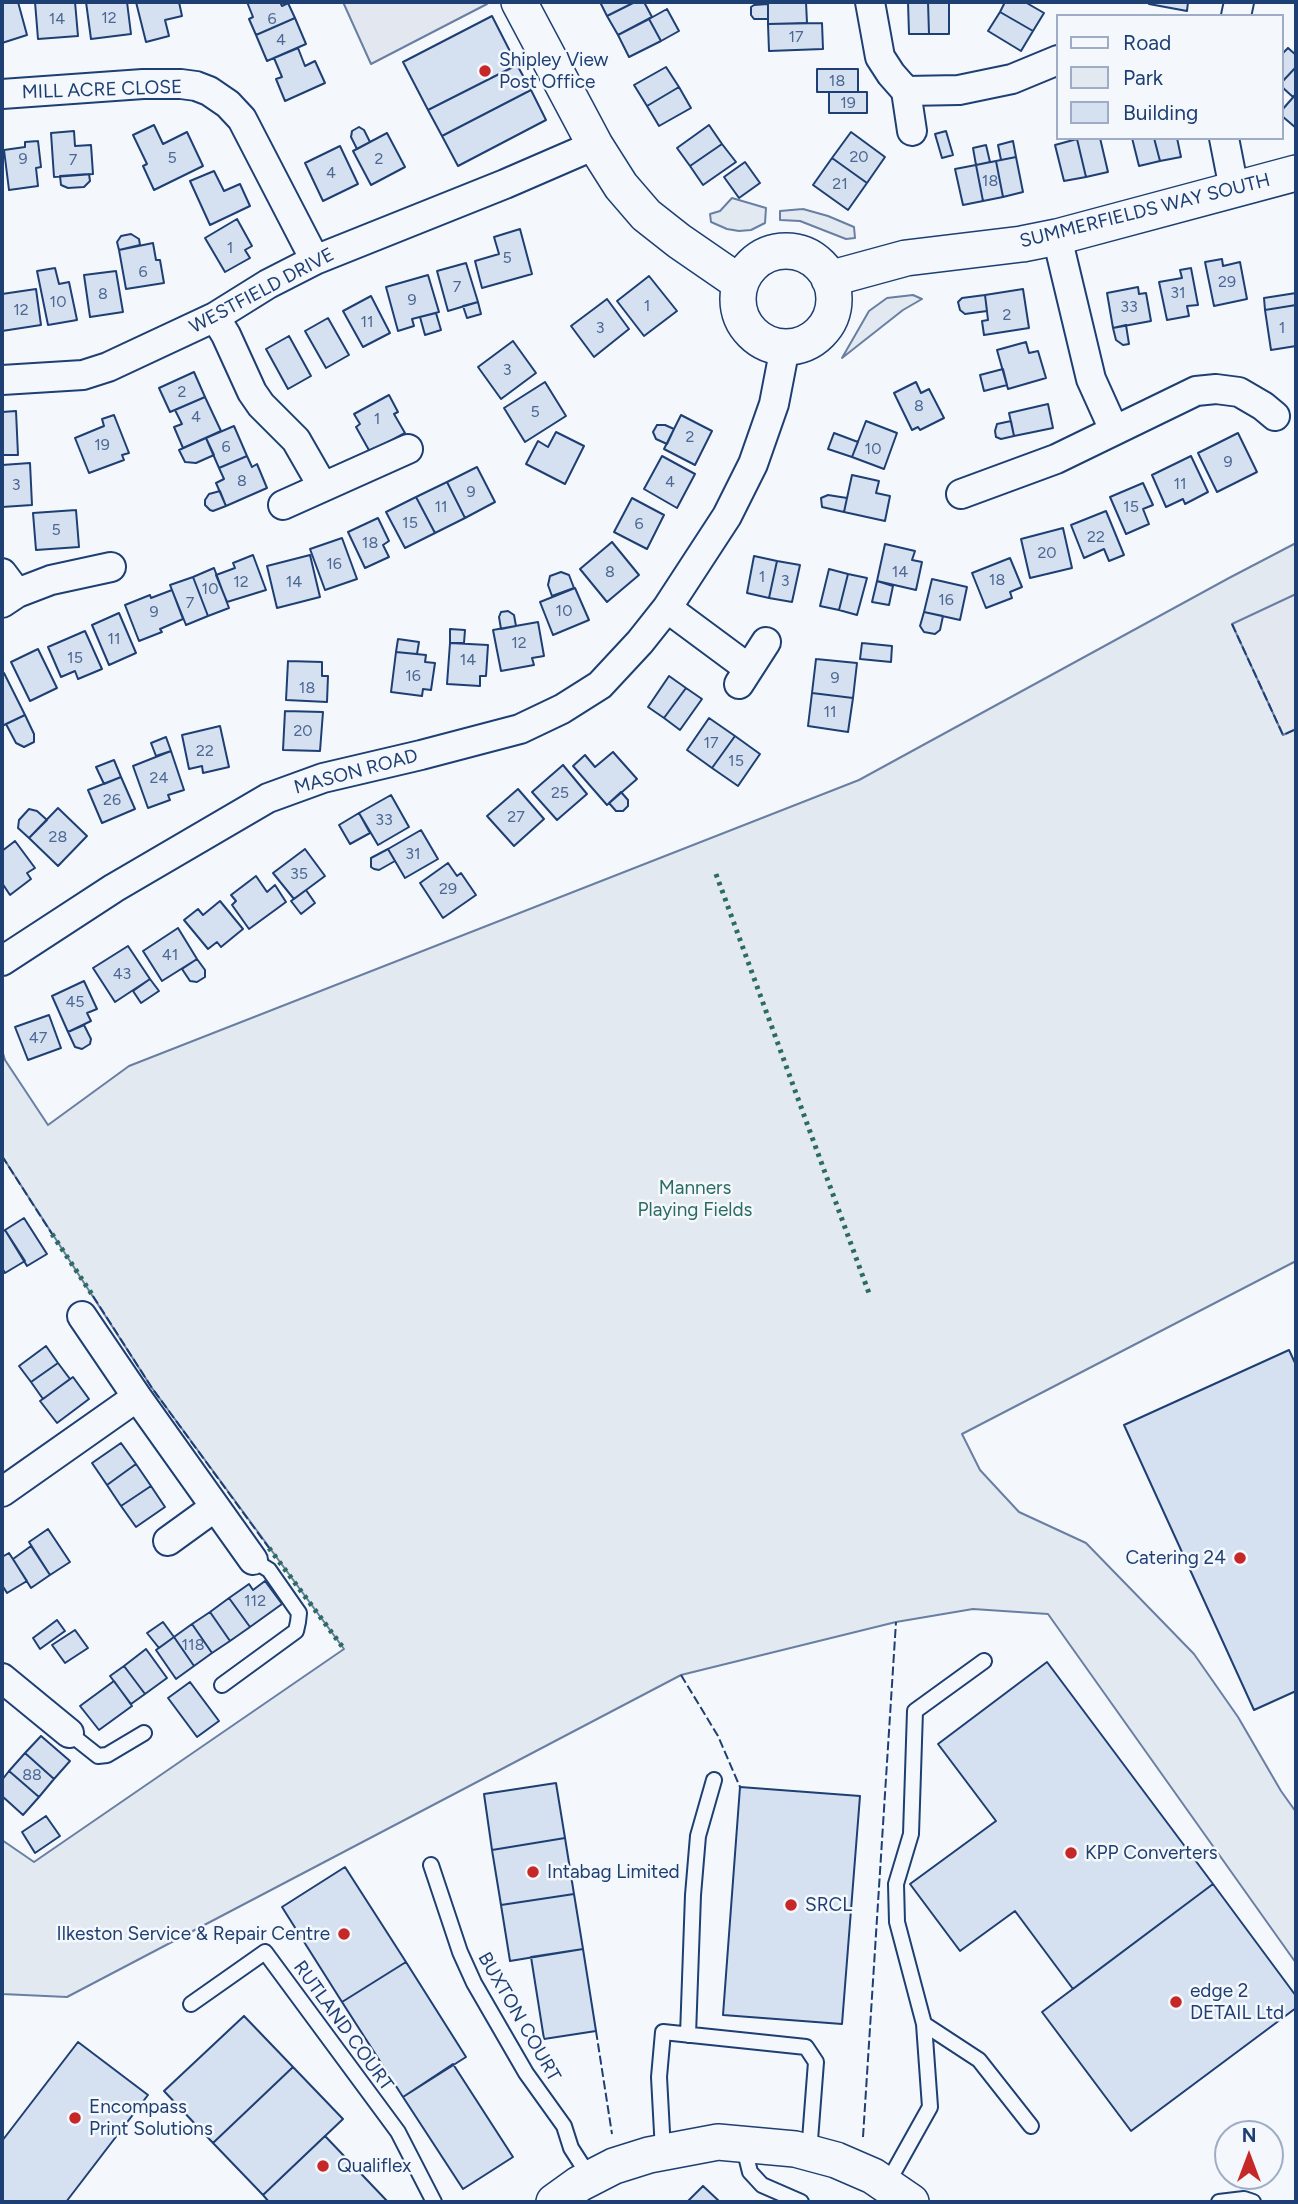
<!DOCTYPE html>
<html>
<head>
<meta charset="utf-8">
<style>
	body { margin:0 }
	#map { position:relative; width:1298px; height:2204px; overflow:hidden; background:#f4f7fb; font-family:Figtree,sans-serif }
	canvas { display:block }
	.frame { position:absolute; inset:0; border:4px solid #1d3f73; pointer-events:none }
	.legend { position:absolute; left:1056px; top:14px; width:228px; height:126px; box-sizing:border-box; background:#f4f7fb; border:2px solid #9eadc5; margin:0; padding:9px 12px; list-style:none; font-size:21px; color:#1d3f73 }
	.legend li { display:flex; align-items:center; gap:14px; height:35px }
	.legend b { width:35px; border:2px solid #9eadc5 }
	.north { position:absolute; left:1214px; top:2120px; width:70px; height:70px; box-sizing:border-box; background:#f4f7fb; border:2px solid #9eadc5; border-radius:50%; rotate:0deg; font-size:19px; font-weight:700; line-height:28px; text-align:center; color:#1d3f73 }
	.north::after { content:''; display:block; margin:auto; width:24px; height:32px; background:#c62828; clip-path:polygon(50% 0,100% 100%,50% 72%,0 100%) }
</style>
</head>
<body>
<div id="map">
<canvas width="1298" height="2204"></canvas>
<div class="frame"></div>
<ul class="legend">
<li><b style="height:9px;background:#f4f7fb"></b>Road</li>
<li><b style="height:19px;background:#e3e9f0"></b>Park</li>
<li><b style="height:19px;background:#d5e0f0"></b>Building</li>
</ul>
<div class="north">N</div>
</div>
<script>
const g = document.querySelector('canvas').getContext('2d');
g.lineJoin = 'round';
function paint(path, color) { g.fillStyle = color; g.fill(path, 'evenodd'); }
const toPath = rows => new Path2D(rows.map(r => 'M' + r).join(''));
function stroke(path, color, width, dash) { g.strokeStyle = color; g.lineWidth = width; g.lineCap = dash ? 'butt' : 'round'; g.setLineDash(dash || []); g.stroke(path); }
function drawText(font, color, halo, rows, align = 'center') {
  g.font = font + ' Figtree,sans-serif'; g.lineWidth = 5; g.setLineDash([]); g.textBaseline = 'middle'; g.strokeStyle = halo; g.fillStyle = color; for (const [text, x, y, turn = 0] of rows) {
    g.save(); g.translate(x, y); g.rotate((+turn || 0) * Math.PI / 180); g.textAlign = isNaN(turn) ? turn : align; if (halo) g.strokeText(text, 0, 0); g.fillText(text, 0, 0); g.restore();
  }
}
const green = toPath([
	[732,198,766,208,765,223,751,230,739,231,727,229,711,222,710,214,720,211,732,198],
	[803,209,828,216,854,227,855,238,846,239,800,221,780,220,780,211,803,209],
	[913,295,922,299,903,310,842,358,869,311,887,298,913,295],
	[1296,543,1296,1261,962,1434,980,1470,1019,1512,1086,1543,1194,1654,1238,1717,1281,1791,1296,1812,1296,1963,1048,1614,973,1609,896,1622,681,1675,67,1997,2,1994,2,1840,34,1862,344,1649,152,1388,2,1156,2,1050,5,1060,48,1125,129,1066,859,780,1229,578,1296,543]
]);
paint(green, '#e3e9f0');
stroke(green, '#687fa3', 2);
const parking = toPath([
	[343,2,486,2,487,4,371,64,343,2],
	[1296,594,1296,729,1283,735,1232,624,1296,594]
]);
paint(parking, '#e3e8f0');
stroke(parking, '#687fa3', 2);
const building = toPath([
	[2,2,18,2,27,35,2,43,2,2],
	[35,2,75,2,78,36,38,39,35,2],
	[86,2,127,2,131,34,91,39,86,2],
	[136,2,179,2,182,16,165,20,169,36,146,42,136,2],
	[247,2,280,2,282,6,288,3,295,18,256,35,249,19,253,17,247,2],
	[600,2,635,2,607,16,600,2],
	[635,2,644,2,652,17,618,35,607,16,635,2],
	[768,2,806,2,807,23,768,24,768,2],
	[908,2,928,2,929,34,909,34,908,2],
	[928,2,949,2,949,34,929,34,928,2],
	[1005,2,1025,2,1044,13,1033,31,1000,12,1005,2],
	[1149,2,1188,2,1187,11,1149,4,1149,2],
	[768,4,768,19,754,19,751,15,751,7,754,5,768,4],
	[667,9,679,31,661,41,649,19,667,9],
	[1000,12,1033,31,1021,51,988,31,1000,12],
	[492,16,517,65,428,110,403,62,492,16],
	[295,18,306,44,267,61,256,35,295,18],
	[649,19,661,41,629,57,618,35,649,19],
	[822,23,823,49,769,51,768,24,822,23],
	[298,48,305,66,315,61,325,83,285,101,276,79,282,77,274,58,298,48],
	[1288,48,1296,55,1296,67,1282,82,1282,54,1288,48],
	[517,65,531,90,442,136,428,110,517,65],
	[666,67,679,87,647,106,634,85,666,67],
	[1296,67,1296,94,1293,97,1282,87,1282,82,1296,67],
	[817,69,858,69,858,92,817,92,817,69],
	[679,87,691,108,659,126,647,106,679,87],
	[531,90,546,120,458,166,442,136,531,90],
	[829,92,867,92,867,113,829,113,829,92],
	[1296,94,1296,128,1282,116,1282,110,1296,94],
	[154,125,163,144,187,132,203,166,154,190,143,166,147,164,133,135,154,125],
	[709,125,722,144,690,166,677,148,709,125],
	[359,127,364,130,370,142,357,149,351,137,352,131,359,127],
	[74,131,75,146,91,145,93,174,54,177,51,133,74,131],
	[946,131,953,155,942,158,935,134,946,131],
	[851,132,885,157,867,183,832,158,851,132],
	[387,133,405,167,371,185,353,151,387,133],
	[1083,138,1100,138,1108,172,1086,177,1077,139,1083,138],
	[1132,138,1154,138,1160,161,1139,166,1132,138],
	[1154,138,1177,138,1181,157,1160,161,1154,138],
	[1077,139,1086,177,1064,181,1055,145,1077,139],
	[38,141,41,167,36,168,38,186,9,190,4,150,25,147,25,142,38,141],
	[1013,141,1016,157,1001,160,998,145,1013,141],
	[722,144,736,162,703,185,690,166,722,144],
	[986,145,990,162,976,165,973,148,986,145],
	[340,146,358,184,323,201,305,163,340,146],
	[1016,157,1023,192,1003,197,996,161,1016,157],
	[832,158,867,183,848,210,813,185,832,158],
	[996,161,1003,197,983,201,976,165,996,161],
	[745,162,760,183,739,198,724,177,745,162],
	[976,165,983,201,963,205,955,169,976,165],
	[214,171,224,191,240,184,250,206,210,225,190,181,214,171],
	[89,174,90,181,84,187,68,188,61,185,60,176,89,174],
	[237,219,252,246,245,250,250,258,225,272,205,238,237,219],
	[520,229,532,274,482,288,475,261,499,254,494,237,520,229],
	[131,234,139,239,140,245,119,250,117,242,121,236,131,234],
	[153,243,156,260,160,260,164,283,126,289,119,250,153,243],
	[1222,259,1223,266,1240,262,1247,299,1214,306,1205,262,1222,259],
	[466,263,478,302,448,311,437,271,466,263],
	[55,268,59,284,69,282,77,320,48,325,37,271,55,268],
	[1191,268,1198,305,1187,306,1189,316,1167,320,1159,282,1182,278,1180,270,1191,268],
	[116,271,123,312,90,317,84,275,116,271],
	[428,275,439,312,412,319,414,326,398,331,386,287,428,275],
	[649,276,677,311,644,336,617,301,649,276],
	[1138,287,1139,294,1146,293,1151,321,1113,328,1107,293,1138,287],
	[36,289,41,325,2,331,2,294,36,289],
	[1023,289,1029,328,984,335,982,321,988,320,985,295,1023,289],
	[1296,293,1296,305,1265,310,1264,298,1296,293],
	[985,295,987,311,965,314,960,310,958,302,962,298,985,295],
	[371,296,390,333,363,347,343,311,371,296],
	[607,299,629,329,594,357,571,326,607,299],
	[478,302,481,314,467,318,463,306,478,302],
	[1296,305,1296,346,1271,350,1265,310,1296,305],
	[436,313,441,330,425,335,420,317,436,313],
	[328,318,349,355,326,368,305,331,328,318],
	[1126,325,1129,344,1123,345,1116,340,1113,328,1126,325],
	[289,336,311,376,288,389,266,349,289,336],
	[513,341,536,373,501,399,478,367,513,341],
	[1026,342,1029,353,1038,351,1046,378,1008,389,997,350,1026,342],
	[1003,369,1007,385,984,391,980,375,1003,369],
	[194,372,205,397,170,412,159,388,194,372],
	[545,382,566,416,525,442,504,408,545,382],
	[916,382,921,393,929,389,944,418,920,430,918,427,912,430,894,393,916,382],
	[389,395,398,412,394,414,405,433,370,452,356,427,360,424,354,414,389,395],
	[205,397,221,431,183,448,174,427,182,424,175,410,205,397],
	[1048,404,1053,428,1014,436,1009,413,1048,404],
	[16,411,18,455,2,455,2,412,16,411],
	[114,415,129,453,122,455,124,460,89,473,75,438,104,426,102,419,114,415],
	[681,415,712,431,695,465,664,449,681,415],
	[866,421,897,433,884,469,852,457,866,421],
	[1011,421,1014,436,1001,439,996,437,995,431,997,424,1011,421],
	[657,425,665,425,674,429,667,444,656,439,653,432,657,425],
	[234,426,247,456,219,468,206,438,234,426],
	[556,432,584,446,565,484,526,464,538,441,548,447,556,432],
	[834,433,858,442,852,457,828,449,834,433],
	[1238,433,1257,472,1217,492,1198,453,1238,433],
	[206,438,214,455,196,463,185,462,179,450,206,438],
	[247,456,252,467,257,464,267,488,226,506,216,483,224,479,219,468,247,456],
	[662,456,695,474,677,508,644,489,662,456],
	[1191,456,1208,492,1185,504,1183,499,1166,507,1152,475,1191,456],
	[30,463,32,505,2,507,2,465,30,463],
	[477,467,495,502,465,518,447,482,477,467],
	[852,475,879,481,876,493,890,496,885,521,844,512,852,475],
	[447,482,465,518,435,533,416,497,447,482],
	[1143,483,1153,505,1143,509,1149,524,1126,534,1110,497,1143,483],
	[220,491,226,506,213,511,210,510,205,505,205,500,209,494,220,491],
	[828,495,847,498,844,512,822,507,821,498,828,495],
	[416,497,435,533,405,548,386,512,416,497],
	[632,498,664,515,647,549,614,532,632,498],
	[76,510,79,547,36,550,33,513,76,510],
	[1106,511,1124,555,1109,561,1104,549,1084,558,1071,525,1106,511],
	[378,518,389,541,383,545,389,557,365,568,348,532,378,518],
	[1063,528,1072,568,1030,578,1021,539,1063,528],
	[342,538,357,579,325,590,310,549,342,538],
	[612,542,639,575,607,602,580,569,612,542],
	[885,544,915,551,912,560,922,562,916,590,877,581,885,544],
	[253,555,266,590,227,602,216,575,235,568,233,563,253,555],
	[310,555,320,597,277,608,267,566,310,555],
	[754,556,777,561,769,598,747,593,754,556],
	[1010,558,1022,587,1010,592,1012,598,986,608,972,573,1010,558],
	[777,561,800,565,792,602,769,598,777,561],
	[214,568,229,608,208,616,193,577,214,568],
	[829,569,848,574,839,610,820,606,829,569],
	[561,572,569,575,574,588,552,596,548,585,550,576,561,572],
	[848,574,867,578,857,615,839,610,848,574],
	[193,577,208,616,186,625,170,585,193,577],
	[932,579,967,587,960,620,924,612,932,579],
	[877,581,893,586,889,605,872,602,877,581],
	[575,588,589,620,553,635,540,602,575,588],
	[172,590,183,619,160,629,162,632,139,641,125,605,150,595,151,598,172,590],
	[508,611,514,615,516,626,501,629,499,617,501,612,508,611],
	[924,612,943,616,940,630,935,634,924,632,920,626,924,612],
	[119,613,136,653,109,665,92,625,119,613],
	[538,622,544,656,532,658,534,665,501,671,493,630,538,622],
	[450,629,465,630,464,643,450,643,450,629],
	[85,631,102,669,78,679,75,671,61,677,48,647,85,631],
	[398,639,419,642,417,654,396,652,398,639],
	[450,643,488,645,486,676,480,676,480,686,447,684,450,643],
	[862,643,892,646,891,662,860,659,862,643],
	[38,649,57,688,30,701,11,662,38,649],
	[396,652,426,655,425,662,435,663,431,690,423,689,422,696,391,692,396,652],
	[816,659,857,663,853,698,812,693,816,659],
	[288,661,322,662,322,676,328,676,327,702,286,700,288,661],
	[4,673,25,715,2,726,2,674,4,673],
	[669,676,686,688,664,718,648,707,669,676],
	[686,688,702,699,680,730,664,718,686,688],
	[812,693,853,698,848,732,808,726,812,693],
	[285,711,323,712,320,751,283,750,285,711],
	[25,715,34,734,34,742,24,747,16,743,6,724,25,715],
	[709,718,735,736,712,768,687,750,709,718],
	[220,726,229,767,203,773,202,766,189,769,182,735,220,726],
	[735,736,760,754,738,786,712,768,735,736],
	[166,737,171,751,156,756,151,743,166,737],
	[171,751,184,790,168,795,170,800,148,808,133,766,171,751],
	[613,752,637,779,607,805,573,766,585,755,595,767,613,752],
	[114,760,121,777,104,784,96,767,114,760],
	[563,765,587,794,557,820,532,792,563,765],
	[121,777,135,809,102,823,88,790,121,777],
	[518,789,544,819,514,846,487,816,518,789],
	[621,792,628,800,628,806,623,811,616,811,609,803,621,792],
	[391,795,409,827,378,845,359,813,391,795],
	[58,808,87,836,58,866,29,838,58,808],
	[29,809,37,811,47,820,29,838,18,828,19,820,29,809],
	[359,813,370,833,350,844,339,825,359,813],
	[421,830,438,859,405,878,388,849,421,830],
	[15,841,35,868,27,873,31,879,10,895,2,883,2,851,15,841],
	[305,849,325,876,294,899,273,873,305,849],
	[388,849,395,861,379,870,374,869,371,867,371,858,388,849],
	[448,863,457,876,461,873,476,895,443,918,420,883,448,863],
	[256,876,267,892,275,885,286,902,249,929,232,905,236,901,231,895,256,876],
	[306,890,315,903,301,914,291,901,306,890],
	[220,901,243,929,221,947,217,942,208,949,184,920,198,909,203,915,220,901],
	[178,928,197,959,162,981,143,951,178,928],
	[128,946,150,979,115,1002,93,968,128,946],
	[197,959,205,970,205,977,197,982,190,981,182,969,197,959],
	[150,979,159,991,141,1003,133,991,150,979],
	[84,981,97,1009,87,1013,91,1021,68,1032,52,996,84,981],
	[49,1015,61,1048,28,1060,15,1027,49,1015],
	[84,1025,91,1039,90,1044,82,1049,75,1047,68,1032,84,1025],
	[24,1218,47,1254,27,1266,5,1230,24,1218],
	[5,1230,25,1261,5,1273,2,1268,2,1232,5,1230],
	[46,1346,58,1363,31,1382,19,1366,46,1346],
	[1289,1350,1296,1365,1296,1691,1254,1710,1124,1425,1289,1350],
	[58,1363,70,1379,43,1399,31,1382,58,1363],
	[73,1377,89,1399,57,1423,40,1401,73,1377],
	[121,1443,136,1464,107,1485,92,1463,121,1443],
	[136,1464,151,1486,121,1506,107,1485,136,1464],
	[151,1486,165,1507,136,1527,121,1506,151,1486],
	[48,1529,70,1562,50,1575,29,1542,48,1529],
	[31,1546,50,1575,31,1588,13,1559,31,1546],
	[9,1553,27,1581,7,1593,2,1585,2,1557,9,1553],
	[265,1581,282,1604,250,1627,229,1598,249,1584,253,1590,265,1581],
	[229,1598,250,1627,230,1641,210,1612,229,1598],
	[210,1612,230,1641,212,1653,192,1624,210,1612],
	[57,1620,65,1631,40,1649,33,1638,57,1620],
	[163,1622,174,1637,159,1648,147,1633,163,1622],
	[192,1624,212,1653,194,1666,174,1637,192,1624],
	[75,1630,88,1648,65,1663,52,1645,75,1630],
	[174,1637,194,1666,176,1679,156,1650,174,1637],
	[146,1649,167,1678,145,1694,124,1666,146,1649],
	[1047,1662,1213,1884,1073,1989,1015,1911,960,1951,910,1884,996,1821,938,1744,1047,1662],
	[124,1666,145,1694,131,1704,110,1676,124,1666],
	[114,1681,132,1706,99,1730,80,1706,114,1681],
	[190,1682,219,1721,197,1737,168,1698,190,1682],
	[41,1736,70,1761,54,1779,25,1753,41,1736],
	[25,1753,54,1779,39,1797,9,1771,25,1753],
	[9,1771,39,1797,23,1815,2,1796,2,1780,9,1771],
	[556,1783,565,1838,492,1850,484,1794,556,1783],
	[740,1787,860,1796,842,2024,723,2015,740,1787],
	[46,1816,60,1836,35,1853,22,1832,46,1816],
	[565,1838,574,1894,501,1905,492,1850,565,1838],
	[345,1867,406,1962,342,2002,282,1907,345,1867],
	[1213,1884,1296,1996,1296,2008,1131,2131,1042,2012,1213,1884],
	[574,1894,583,1949,510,1961,501,1905,574,1894],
	[583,1949,596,2031,544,2039,531,1957,583,1949],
	[406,1962,466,2057,403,2097,342,2002,406,1962],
	[244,2016,293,2067,213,2143,164,2091,244,2016],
	[78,2042,148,2095,66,2202,2,2202,2,2141,78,2042],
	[453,2064,513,2157,463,2189,403,2097,453,2064],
	[293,2067,343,2119,263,2195,213,2143,293,2067],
	[325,2136,388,2202,269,2202,263,2195,325,2136],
	[703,2186,720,2202,687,2202,703,2186]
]);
paint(building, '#d5e0f0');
stroke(building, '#1d3f73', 2);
const service = toPath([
	[222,1685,296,1631,298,1622,299,1613,269,1570,253,1560],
	[69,1733,98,1756,107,1755,144,1733],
	[431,1865,460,1952,474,1983,526,2073,564,2126,571,2148,591,2179],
	[191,2004,265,1952,398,2132,434,2202],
	[924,2024,979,2060,1031,2126],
	[688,2035,693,1895,698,1836,714,1780],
	[743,2144,750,2172,762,2185,801,2202],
	[663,2151,659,2077,663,2032,806,2047,816,2062,809,2153],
	[887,2184,930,2107,924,2024,897,1922,896,1884,911,1834,915,1711,984,1661],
	[1219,2202,1244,2199,1253,2202]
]);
const minor = toPath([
	[870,2,880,57,891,74,906,91,959,90,1012,79,1058,60],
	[1236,16,1239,2],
	[906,91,912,131],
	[2,94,143,84,181,84,196,86,209,91,228,104,242,119,315,260],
	[1224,138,1234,189],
	[1057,237,1091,379,1114,430],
	[215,317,226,335,252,392,261,405,296,440,323,487],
	[2,380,83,375,108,367,215,317,268,284,315,260,505,184,595,145],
	[961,494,1056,459,1196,391,1216,389,1239,392,1263,406,1275,416],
	[283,505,408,449],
	[2,573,17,593],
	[2,603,17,593,51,580,111,567],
	[667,608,748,668],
	[739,684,766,642],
	[2,961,114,888,268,798,323,778,421,755,520,729,562,709,600,685,640,642,667,608,727,516,753,464,774,404,785,347],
	[82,1316,137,1397,253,1560],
	[2,1492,137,1397],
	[168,1541,215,1507],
	[2,1678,69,1733]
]);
const tertiary = toPath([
	[519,2,595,145,621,186,646,215,679,241,740,283],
	'738 299a48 48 0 1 1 96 0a48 48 0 1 1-96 0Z',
	[829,279,906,258,1022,244,1057,237,1296,173],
	[554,2202,579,2184,614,2166,649,2155,718,2142,795,2149,836,2160,873,2176,911,2202]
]);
stroke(service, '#1d3f73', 18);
stroke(minor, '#1d3f73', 32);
stroke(tertiary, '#1d3f73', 38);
stroke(service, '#f4f7fb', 14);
stroke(minor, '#f4f7fb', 28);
stroke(tertiary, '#f4f7fb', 35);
stroke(toPath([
	[716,874,870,1296],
	[52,1234,93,1296],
	[269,1548,344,1649]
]), '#2c6c60', 5, [3.5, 5]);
stroke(toPath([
	[1232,624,1283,735,1296,729],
	[2,1156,52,1234],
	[93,1296,152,1388,269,1548],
	[681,1675,718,1736,740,1787],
	[596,2031,612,2134],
	[863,2137,896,1622]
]), '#1d3f73', 2, [9, 3.5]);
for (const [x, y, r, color] of [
	[485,71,7,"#c62828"],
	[1240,1558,7,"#c62828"],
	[1071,1853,7,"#c62828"],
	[533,1872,7,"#c62828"],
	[791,1905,7,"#c62828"],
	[344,1934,7,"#c62828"],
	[1176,2002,7,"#c62828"],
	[75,2118,7,"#c62828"],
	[323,2166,7,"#c62828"]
]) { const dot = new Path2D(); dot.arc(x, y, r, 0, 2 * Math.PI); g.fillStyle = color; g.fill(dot); stroke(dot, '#f4f7fb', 2.5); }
drawText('16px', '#4b6792', null, [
	["12",109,18],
	["14",57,19],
	["6",272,19],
	["17",796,37],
	["4",281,40],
	["18",837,81],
	["19",848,103],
	["20",859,157],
	["5",172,158],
	["9",23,159],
	["2",379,159],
	["7",73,160],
	["4",331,173],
	["18",990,181],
	["21",840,184],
	["1",230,248],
	["5",507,258],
	["6",143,272],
	["29",1227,282],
	["7",457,287],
	["31",1178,293],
	["8",103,294],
	["9",412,300],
	["10",58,302],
	["1",647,306],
	["33",1129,307],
	["12",21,310],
	["2",1007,315],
	["11",367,322],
	["3",600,328],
	["1",1282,328],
	["3",507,370],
	["2",182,392],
	["8",919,406],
	["5",535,412],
	["4",196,417],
	["1",377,419],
	["2",690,437],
	["19",102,445],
	["6",226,447],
	["10",873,449],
	["9",1228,462],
	["8",242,481],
	["4",670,482],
	["11",1180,484],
	["3",16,485],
	["9",471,492],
	["11",441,507],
	["15",1131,507],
	["15",410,523],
	["6",639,524],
	["5",56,530],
	["22",1096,537],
	["18",370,543],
	["20",1047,553],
	["16",334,564],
	["8",610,572],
	["14",900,572],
	["1",762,577],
	["18",997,580],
	["3",785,581],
	["12",241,582],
	["14",294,582],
	["10",210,589],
	["16",946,600],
	["7",190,603],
	["10",564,611],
	["9",154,612],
	["11",114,639],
	["12",519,643],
	["15",75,658],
	["14",468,660],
	["16",413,676],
	["9",835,678],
	["18",307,688],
	["11",830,712],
	["20",303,731],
	["17",711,743],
	["22",205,751],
	["15",736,761],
	["24",159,778],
	["25",560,793],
	["26",112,800],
	["27",516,817],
	["33",384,820],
	["28",58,837],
	["31",413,854],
	["35",299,874],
	["29",448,889],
	["41",170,955],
	["43",122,974],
	["45",75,1002],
	["47",38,1038],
	["112",255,1601],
	["118",193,1645],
	["88",32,1775]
]);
drawText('19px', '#1d3f73', '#f4f7fb', [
	["Shipley View",499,60],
	["Post Office",499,82],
	["Catering 24",1226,1558,"right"],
	["KPP Converters",1085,1853],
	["Intabag Limited",547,1872],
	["SRCL",805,1905],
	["Ilkeston Service & Repair Centre",330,1934,"right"],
	["edge 2",1190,1991],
	["DETAIL Ltd",1190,2013],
	["Encompass",89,2107],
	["Print Solutions",89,2129],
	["Qualiflex",337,2166]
], 'left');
drawText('19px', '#1d3f73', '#f4f7fb', [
	["MILL ACRE CLOSE",102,90,-2],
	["SUMMERFIELDS WAY SOUTH",1145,211,-14],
	["WESTFIELD DRIVE",262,291,-28],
	["MASON ROAD",356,772,-15],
	["BUXTON COURT",519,2017,60],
	["RUTLAND COURT",343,2026,54]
]);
drawText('19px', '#2c6c60', '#f4f7fb', [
	["Manners",695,1188],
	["Playing Fields",695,1210]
]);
</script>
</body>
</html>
